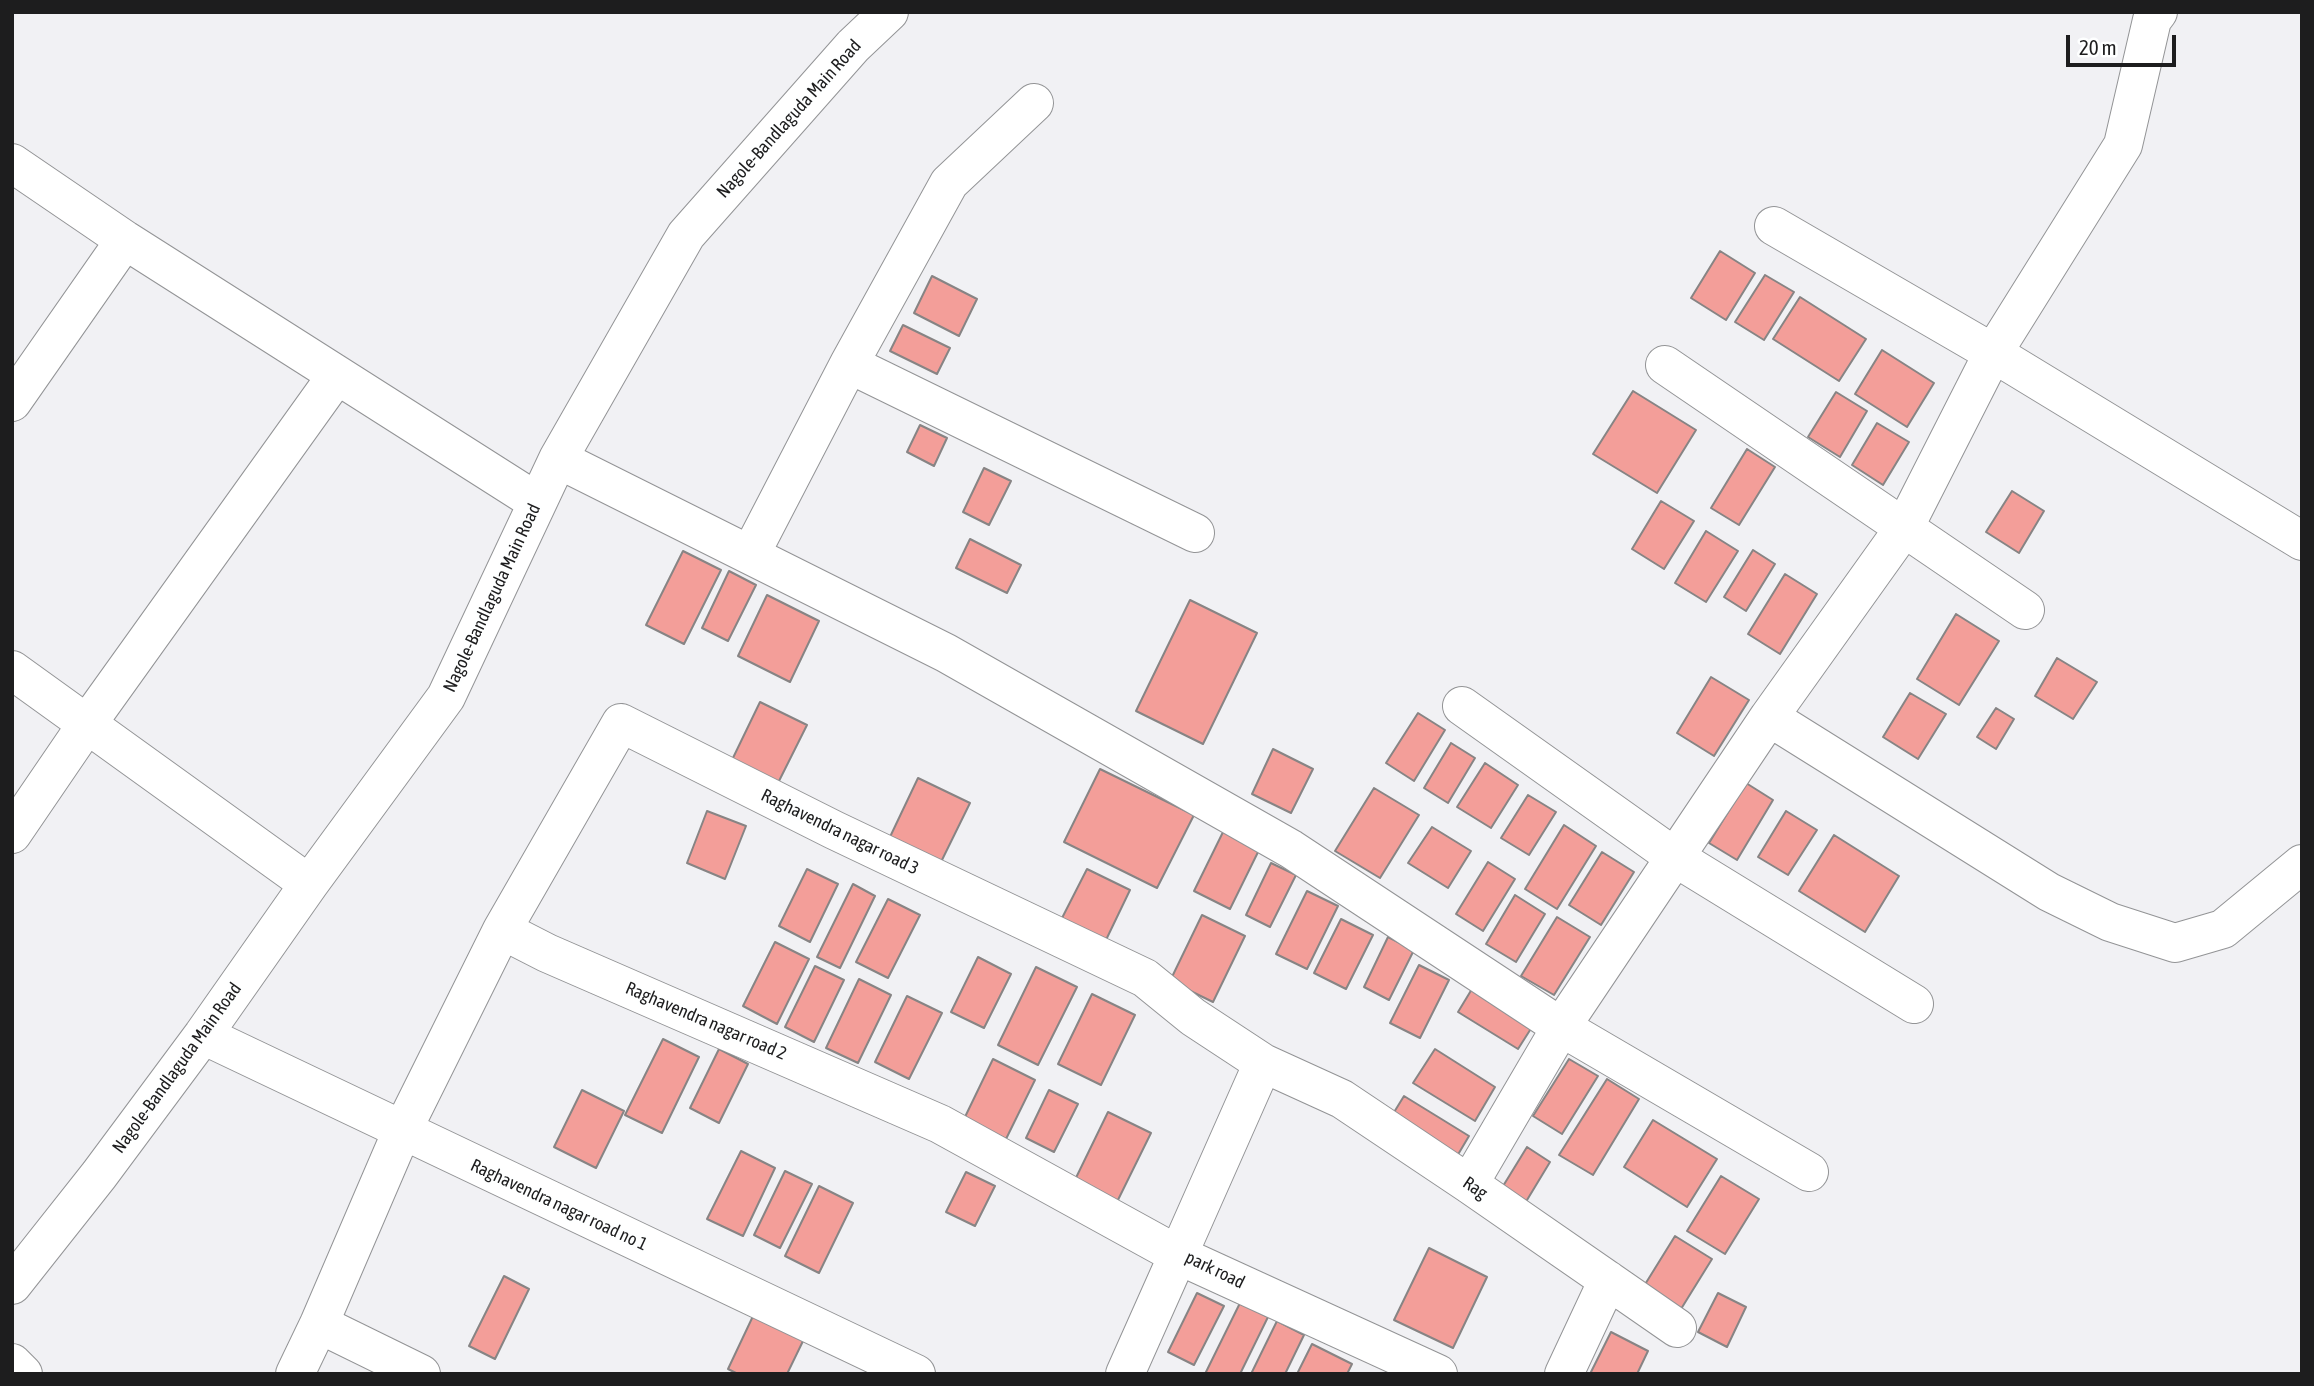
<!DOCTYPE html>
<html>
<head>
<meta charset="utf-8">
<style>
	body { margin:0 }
	#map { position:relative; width:2314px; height:1386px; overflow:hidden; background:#f1f1f4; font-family:"Asap Condensed",sans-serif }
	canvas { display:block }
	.frame { position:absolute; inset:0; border:14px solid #1d1d1e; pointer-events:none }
	.scale { position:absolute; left:2066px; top:35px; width:110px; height:32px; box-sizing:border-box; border:4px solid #1d1d1e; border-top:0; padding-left:9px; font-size:21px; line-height:24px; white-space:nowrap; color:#1d1d1e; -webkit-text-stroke:5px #feffff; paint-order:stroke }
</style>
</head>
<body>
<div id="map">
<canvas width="2314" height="1386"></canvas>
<div class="frame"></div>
<div class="scale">20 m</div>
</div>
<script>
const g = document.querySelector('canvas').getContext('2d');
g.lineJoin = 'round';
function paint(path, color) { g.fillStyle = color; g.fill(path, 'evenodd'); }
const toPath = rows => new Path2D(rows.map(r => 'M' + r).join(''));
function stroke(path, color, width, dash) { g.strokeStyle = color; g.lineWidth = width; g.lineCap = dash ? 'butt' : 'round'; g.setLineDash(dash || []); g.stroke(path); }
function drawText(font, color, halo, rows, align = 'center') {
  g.font = font + ' "Asap Condensed",sans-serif'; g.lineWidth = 5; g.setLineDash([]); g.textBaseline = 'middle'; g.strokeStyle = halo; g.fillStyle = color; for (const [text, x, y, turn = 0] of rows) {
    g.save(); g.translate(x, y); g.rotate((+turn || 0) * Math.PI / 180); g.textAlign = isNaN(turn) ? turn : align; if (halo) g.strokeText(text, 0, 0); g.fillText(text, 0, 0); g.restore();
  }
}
const building = toPath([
	[1720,251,1755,273,1726,320,1691,298,1720,251],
	[1765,275,1794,292,1764,340,1735,322,1765,275],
	[932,276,977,299,959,336,914,313,932,276],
	[1800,297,1866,339,1839,381,1773,339,1800,297],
	[903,325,950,348,937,374,890,351,903,325],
	[1882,350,1934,383,1907,427,1855,394,1882,350],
	[1633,391,1696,430,1657,493,1593,454,1633,391],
	[1836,392,1867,411,1840,457,1808,437,1836,392],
	[1877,423,1909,442,1883,485,1852,465,1877,423],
	[920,425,947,438,934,466,907,452,920,425],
	[1747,449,1775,467,1739,525,1711,508,1747,449],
	[984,468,1011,481,989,525,963,512,984,468],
	[2012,491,2044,511,2019,553,1986,532,2012,491],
	[1661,501,1694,521,1664,569,1632,549,1661,501],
	[1706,531,1738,551,1706,602,1675,583,1706,531],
	[970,539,1021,565,1007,593,956,568,970,539],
	[1753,550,1775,564,1746,611,1724,597,1753,550],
	[683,551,721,570,684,644,646,625,683,551],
	[729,571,756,585,728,641,702,628,729,571],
	[1785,574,1817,594,1780,654,1748,634,1785,574],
	[767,595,819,621,790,682,738,656,767,595],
	[1190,600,1257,633,1203,744,1136,711,1190,600],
	[1956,614,1999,641,1959,705,1917,679,1956,614],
	[2057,658,2097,682,2073,719,2035,696,2057,658],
	[1711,677,1749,700,1714,756,1677,733,1711,677],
	[1910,693,1946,714,1918,759,1883,737,1910,693],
	[760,702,807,725,777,785,731,762,760,702],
	[1996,708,2014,719,1996,749,1977,737,1996,708],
	[1418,713,1445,730,1414,781,1386,763,1418,713],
	[1451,743,1475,758,1448,803,1424,788,1451,743],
	[1273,749,1313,769,1291,813,1252,794,1273,749],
	[1485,763,1518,785,1491,828,1457,807,1485,763],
	[1100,769,1194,815,1157,888,1064,842,1100,769],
	[918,778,970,803,940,864,889,839,918,778],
	[1746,783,1773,800,1737,860,1709,843,1746,783],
	[1374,788,1419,815,1380,878,1335,851,1374,788],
	[1528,795,1556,812,1529,855,1501,838,1528,795],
	[707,811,746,826,725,879,687,863,707,811],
	[1786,811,1817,830,1788,875,1758,857,1786,811],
	[1564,825,1596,846,1557,909,1525,889,1564,825],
	[1432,827,1471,851,1448,888,1408,863,1432,827],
	[1225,828,1261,846,1230,909,1194,891,1225,828],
	[1834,835,1899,876,1865,932,1799,891,1834,835],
	[1602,852,1634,872,1601,925,1569,905,1602,852],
	[1488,862,1515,879,1483,931,1456,914,1488,862],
	[1271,863,1296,875,1270,927,1246,915,1271,863],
	[807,869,838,884,810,942,779,926,807,869],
	[1087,869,1130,890,1105,942,1061,920,1087,869],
	[853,884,875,896,840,968,817,957,853,884],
	[1307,891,1338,906,1307,969,1276,954,1307,891],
	[1515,895,1545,914,1516,962,1486,944,1515,895],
	[888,899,920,915,888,978,856,962,888,899],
	[1202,915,1245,936,1213,1002,1170,981,1202,915],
	[1557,917,1590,937,1554,995,1521,976,1557,917],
	[1341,919,1373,935,1346,989,1314,973,1341,919],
	[1388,937,1414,950,1389,1000,1364,987,1388,937],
	[775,942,809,959,777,1024,743,1006,775,942],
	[978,957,1011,974,984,1028,951,1012,978,957],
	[1419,965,1449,980,1420,1038,1390,1023,1419,965],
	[815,966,844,980,814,1042,785,1027,815,966],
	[1036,967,1077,987,1038,1065,998,1045,1036,967],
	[859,979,891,995,858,1063,826,1048,859,979],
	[1478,979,1539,1016,1518,1049,1458,1012,1478,979],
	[1092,994,1135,1015,1101,1085,1058,1064,1092,994],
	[907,996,942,1013,909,1079,875,1062,907,996],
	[663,1039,699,1057,662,1133,625,1115,663,1039],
	[719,1049,748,1064,719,1123,690,1108,719,1049],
	[1435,1049,1495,1087,1475,1121,1413,1083,1435,1049],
	[993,1059,1035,1080,1006,1139,964,1119,993,1059],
	[1569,1059,1598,1076,1562,1134,1533,1116,1569,1059],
	[1607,1079,1639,1099,1593,1175,1559,1155,1607,1079],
	[582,1090,624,1111,596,1168,554,1147,582,1090],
	[1049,1090,1078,1104,1054,1152,1026,1138,1049,1090],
	[1404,1096,1469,1136,1453,1163,1388,1122,1404,1096],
	[1108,1112,1151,1133,1114,1208,1071,1188,1108,1112],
	[1653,1120,1717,1159,1687,1207,1624,1167,1653,1120],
	[1527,1147,1550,1162,1524,1205,1500,1191,1527,1147],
	[741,1151,775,1168,743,1236,707,1219,741,1151],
	[785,1171,812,1184,780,1248,754,1235,785,1171],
	[966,1172,995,1186,975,1226,946,1212,966,1172],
	[1721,1176,1759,1199,1725,1254,1687,1231,1721,1176],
	[819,1186,853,1203,819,1273,785,1256,819,1186],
	[1675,1236,1712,1259,1681,1309,1644,1286,1675,1236],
	[1429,1248,1487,1277,1453,1348,1394,1320,1429,1248],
	[504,1276,529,1289,495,1359,469,1346,504,1276],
	[1197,1293,1224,1306,1194,1365,1168,1352,1197,1293],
	[1718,1293,1746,1307,1727,1347,1698,1332,1718,1293],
	[1240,1303,1268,1317,1240,1374,1205,1374,1240,1303],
	[754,1314,804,1339,787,1374,738,1374,728,1369,754,1314],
	[1277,1321,1304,1335,1285,1374,1251,1374,1277,1321],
	[1611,1332,1648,1351,1637,1374,1590,1374,1611,1332],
	[1312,1344,1352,1364,1347,1374,1297,1374,1312,1344]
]);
paint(building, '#f39e99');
stroke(building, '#878484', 2);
const minor = toPath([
	[12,163,125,240,537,502],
	[1774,226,1993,353,2302,541],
	[849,364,1195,533],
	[1665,365,2025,610],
	[12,402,125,240],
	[558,459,946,653,1291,849,1561,1027,1809,1172],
	[750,555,849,364,949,183,1034,103],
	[12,670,309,884],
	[1462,706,1676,858,1914,1004],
	[1769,717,2049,892,2110,922,2175,943,2223,929,2302,864],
	[12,834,87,724,337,375],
	[502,930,621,723,834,830,1145,978,1193,1017,1263,1063,1342,1099,1469,1184,1677,1328],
	[203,1035,916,1374],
	[1263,1063,1178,1255,1438,1374],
	[1469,1184,1561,1027,1769,717,1904,528,1993,353,2123,145,2152,20,2158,12],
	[12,1285,99,1175,203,1035,309,884,446,697,558,459,686,235,853,46,889,12],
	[319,1324,421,1374],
	[12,1363,23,1374],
	[295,1374,319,1324,402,1131,502,930,547,953,940,1124,1178,1255,1125,1374],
	[1564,1374,1608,1280]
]);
stroke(minor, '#939496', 40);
stroke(minor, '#fff', 38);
drawText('18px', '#1d1d1e', '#feffff', [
	["Nagole-Bandlaguda Main Road",789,119,-48],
	["Nagole-Bandlaguda Main Road",492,598,-65],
	["Raghavendra nagar road 3",840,832,26],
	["Raghavendra nagar road 2",706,1021,23],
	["Nagole-Bandlaguda Main Road",177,1068,-54],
	["Rag",1475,1188,34],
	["Raghavendra nagar road no 1",559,1205,25],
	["park road",1215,1270,26]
]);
</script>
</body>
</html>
